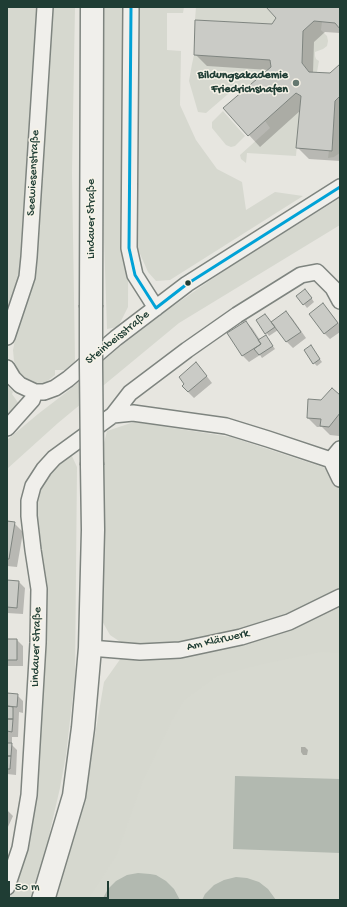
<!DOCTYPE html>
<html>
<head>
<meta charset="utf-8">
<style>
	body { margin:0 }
	#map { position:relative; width:347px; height:907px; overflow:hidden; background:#e7e6e0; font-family:"Gochi Hand",sans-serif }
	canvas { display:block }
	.frame { position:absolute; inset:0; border:8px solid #1f3d34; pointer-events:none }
	.scale { position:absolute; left:8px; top:881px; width:101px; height:18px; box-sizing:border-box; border:2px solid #1f3d34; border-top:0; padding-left:5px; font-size:12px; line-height:14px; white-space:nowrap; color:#1f3d34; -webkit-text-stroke:3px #f7f3e8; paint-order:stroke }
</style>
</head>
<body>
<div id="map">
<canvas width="347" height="907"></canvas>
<div class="frame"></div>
<div class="scale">50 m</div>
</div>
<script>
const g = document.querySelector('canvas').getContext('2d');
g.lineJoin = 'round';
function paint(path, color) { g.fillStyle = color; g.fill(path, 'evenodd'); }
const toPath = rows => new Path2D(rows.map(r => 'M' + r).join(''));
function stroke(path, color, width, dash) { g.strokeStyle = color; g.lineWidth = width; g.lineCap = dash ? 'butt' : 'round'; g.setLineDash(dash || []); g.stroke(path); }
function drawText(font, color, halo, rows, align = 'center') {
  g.font = font + ' "Gochi Hand",sans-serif'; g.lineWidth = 3; g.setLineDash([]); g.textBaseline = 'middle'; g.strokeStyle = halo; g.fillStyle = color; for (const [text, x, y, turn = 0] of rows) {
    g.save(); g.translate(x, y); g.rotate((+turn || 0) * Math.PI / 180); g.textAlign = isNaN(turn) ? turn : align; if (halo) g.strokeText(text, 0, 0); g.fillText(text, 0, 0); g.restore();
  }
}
paint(toPath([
	[340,618,340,900,65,900,196,663]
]), '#d7d9d0');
paint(toPath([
	[7,7,39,7,24,260,7,318],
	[48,7,75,7,72,173,75,361,65,370,55,370,55,375,45,383,40,384,34,383,28,381,19,372,14,361,13,350,17,330],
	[104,7,129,7,128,307,118,327,107,329,102,180],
	[138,7,184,7,183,13,167,13,167,50,181,51,180,105,196,140,217,169,242,182,246,210,275,192,303,196,170,280,156,281,148,272,137,247],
	[196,7,266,7,276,18,272,24,195,20],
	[314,21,322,22,321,30,327,36,328,41,327,46,323,49,315,52,315,56,316,59,319,61,317,72,309,72,302,63,303,31],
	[194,55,270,60,271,67,241,93,235,88,206,113,198,112,189,81,192,64],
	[296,93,301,96,296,156,247,153,246,163,241,159,240,155,270,128,265,121],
	[340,96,340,153,334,157,328,158,329,150,332,150,335,101],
	[223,111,245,136,235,146,231,147,226,145,212,128,212,122],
	[340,198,340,225,179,323,58,423,7,469,7,440,38,414,68,391,118,348,166,311,235,263],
	[7,385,13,392,12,394,19,404,7,417],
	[134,422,231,437,335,471,340,465,340,588,287,614,242,632,182,643,125,645,110,635,101,619,103,447,107,431],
	[71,454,77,467,75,677,66,755,60,788,50,831,45,866,35,900,7,900,7,893,22,849,40,643,31,516,45,470],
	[340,605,340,653,321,652,263,664,217,676,184,700,172,720,143,780,116,856,87,900,55,900,61,880,84,800,104,682,121,658,183,657,241,645,289,627]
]), '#d6d8cf');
paint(toPath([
	[235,776,340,779,340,853,233,849],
	[138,873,150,874,156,875,166,881,174,889,180,900,102,900,108,889,116,881,127,875],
	[236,877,247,878,259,882,268,889,276,900,202,900,205,894,214,885,224,880]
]), '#b2b9b0');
paint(toPath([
	[267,7,340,7,340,33,325,32,314,42,313,73,330,74,340,65,340,161,309,159,297,147,301,110,260,147,225,109,269,70,207,66,195,54,273,25,277,18],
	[308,293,314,302,307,308,298,296],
	[323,304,329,311,340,325,340,332,330,339,324,333],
	[285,312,292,318,306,338,293,348,287,342,278,330,269,336,257,321,271,323],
	[246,322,252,328,260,340,268,339,275,349,262,358,260,355,249,362,243,356,229,334],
	[311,347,322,362,317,366,314,363],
	[202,370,212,383,194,398,188,392],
	[340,397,340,434,339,436,330,435,322,427,317,427,308,418,322,401],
	[7,522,14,523,23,532,17,567,7,566],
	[7,581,19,582,25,588,23,614,7,613],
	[7,640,17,640,23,646,23,666,7,666],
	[7,694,17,695,23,701,23,713,19,712,18,737,12,737,12,745,17,750,16,775,7,774],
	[301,747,305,747,308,750,307,755,303,755,301,752],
	[7,810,13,816,7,829]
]), '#0003');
const building = toPath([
	[266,7,340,7,340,29,335,23,314,21,303,31,302,63,309,72,330,73,340,64,340,96,335,101,332,151,296,148,301,96,296,93,248,136,223,108,271,67,270,60,194,55,195,20,272,24,276,18,266,7],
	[305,289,312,298,303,305,296,296,305,289],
	[323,303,338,323,324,334,309,314,323,303],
	[286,311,301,332,286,342,271,322,286,311],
	[265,314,275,327,265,334,256,320,265,314],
	[246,321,261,344,242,356,227,333,246,321],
	[266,335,273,346,259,355,254,349,261,344,258,340,266,335],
	[311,345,320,359,313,364,304,350,311,345],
	[196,362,207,376,188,392,182,386,184,384,179,377,196,362],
	[332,388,340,395,340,413,329,427,320,426,321,419,307,418,308,399,321,400,332,388],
	[7,521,15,522,9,559,7,559,7,521],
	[7,580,19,581,17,608,7,607,7,580],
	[7,639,17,639,17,660,7,660,7,639],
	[7,693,18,694,17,707,7,706,7,693],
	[7,706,13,707,13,719,7,719,7,706],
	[7,719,13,719,12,732,7,731,7,719],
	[7,743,12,743,11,756,7,756,7,743],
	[7,756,11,756,10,769,7,769,7,756]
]);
paint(building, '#cacbc6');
stroke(building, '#7e847f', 1);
const street = toPath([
	[131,7,129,248,135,275,156,308],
	[7,337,27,277,29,257,45,7],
	[7,368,13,378,20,385,35,392,44,392,55,388,68,379,116,338,187,284,340,187],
	[113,415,130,393,187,350,237,315,301,275,317,272,333,288,340,301],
	[7,428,32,400,35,392],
	[331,460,340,449],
	[90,648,140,652,180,650,241,637,289,622,340,597],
	[7,887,20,848,29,795,38,643,39,589,33,550,29,516,29,501,33,486,44,469,54,458,113,415,133,413,226,426,268,439,331,460,340,479]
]);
const secondary = toPath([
	[91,305,92,7],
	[43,900,74,796,83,728,90,648,93,530,92,465]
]);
stroke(street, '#7e847f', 18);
stroke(secondary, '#7e847f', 25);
stroke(street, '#f0efeb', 15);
stroke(secondary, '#f0efeb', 22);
const secondaryBridge = toPath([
	[91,305,91,365,92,465]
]);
stroke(secondaryBridge, '#7e847f', 25, []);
stroke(secondaryBridge, '#f0efeb', 22);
stroke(toPath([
	[131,7,129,248,135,275,156,308,187,284,340,187]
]), '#00a2d7', 3);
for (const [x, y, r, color] of [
	[296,83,4,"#657870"],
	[188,283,3.5,"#1f3d34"]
]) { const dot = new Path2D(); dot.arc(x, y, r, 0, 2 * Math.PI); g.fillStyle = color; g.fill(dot); stroke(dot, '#f7f3e8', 1.5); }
drawText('bold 12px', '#1f3d34', '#f7f3e8', [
	["Bildungsakademie",288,76],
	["Friedrichshafen",288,90]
], 'right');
drawText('12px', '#1f3d34', '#f7f3e8', [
	["Seewiesenstraße",34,173,-87],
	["Lindauer Straße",92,219,-90],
	["Steinbeisstraße",118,338,-39],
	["Am Klärwerk",218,641,-13],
	["Lindauer Straße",37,647,-88]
]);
</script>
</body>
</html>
